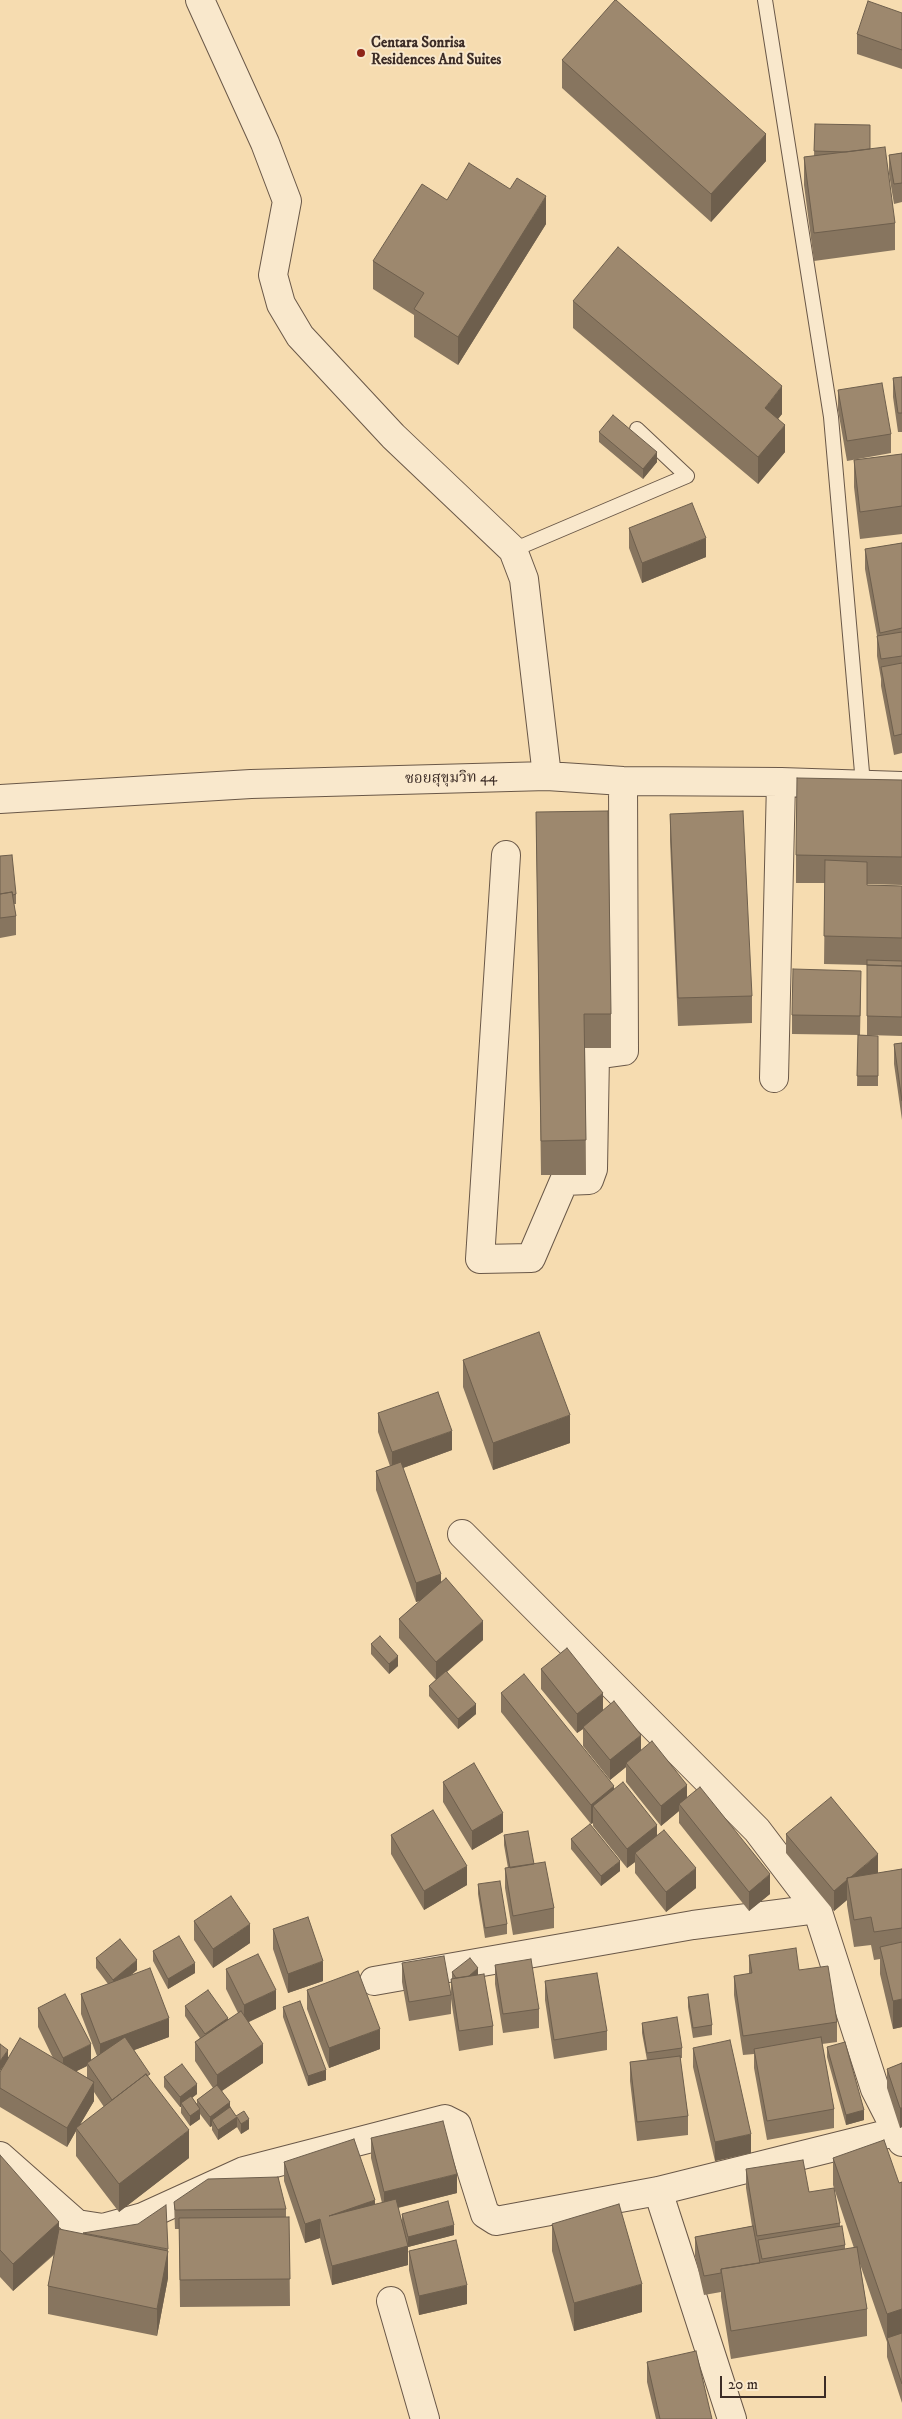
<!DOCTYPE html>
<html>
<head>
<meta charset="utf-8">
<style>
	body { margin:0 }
	#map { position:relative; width:902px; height:2419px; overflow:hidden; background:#f6dcb0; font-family:"IM FELL DW Pica",serif }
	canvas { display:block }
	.scale { position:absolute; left:720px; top:2376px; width:106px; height:22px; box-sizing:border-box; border:2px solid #3c2c26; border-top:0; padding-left:6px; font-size:15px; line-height:18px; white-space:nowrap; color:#3c2c26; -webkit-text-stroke:4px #f9e8cc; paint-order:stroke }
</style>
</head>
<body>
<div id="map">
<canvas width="902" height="2419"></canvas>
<div class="scale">20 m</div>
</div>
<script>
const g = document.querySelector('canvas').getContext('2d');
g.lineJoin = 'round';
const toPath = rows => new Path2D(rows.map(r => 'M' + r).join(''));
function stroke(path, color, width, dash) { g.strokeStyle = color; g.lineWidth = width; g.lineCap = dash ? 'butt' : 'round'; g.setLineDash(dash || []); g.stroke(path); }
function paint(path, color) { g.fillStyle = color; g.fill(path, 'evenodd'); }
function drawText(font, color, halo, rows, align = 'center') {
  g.font = font + ' "IM FELL DW Pica","Noto Serif Thai",serif'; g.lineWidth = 4; g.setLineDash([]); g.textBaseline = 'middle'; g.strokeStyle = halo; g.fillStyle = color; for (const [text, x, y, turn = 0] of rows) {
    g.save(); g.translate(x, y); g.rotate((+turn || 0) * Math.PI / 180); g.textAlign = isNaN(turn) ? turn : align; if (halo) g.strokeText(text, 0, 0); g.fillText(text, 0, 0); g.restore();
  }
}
const lane = toPath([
	[765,0,831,417,863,784],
	[513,550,687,476,637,429]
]);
const street = toPath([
	[200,0,265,143,287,201,273,275,281,304,300,336,393,436,513,550,524,579,547,776],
	[0,799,251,784,547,776,623,781,781,782,902,786],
	[506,855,480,1259,531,1258,564,1181,589,1180,593,1169,595,1055,624,1051,623,781],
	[774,1078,781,782],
	[462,1534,757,1830,817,1909,875,2089,902,2142],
	[374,1981,693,1925,817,1909],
	[0,2156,77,2224,103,2228,143,2217,244,2171,445,2119,457,2125,485,2214,496,2221,658,2191,895,2132],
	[658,2191,732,2419],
	[391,2301,425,2419]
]);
stroke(lane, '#6a5848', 16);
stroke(street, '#6a5848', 30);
stroke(lane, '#f9e8cc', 14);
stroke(street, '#f9e8cc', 28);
paint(toPath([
	[902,13,902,69,857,54,857,34],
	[562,60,766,161,711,222,562,88],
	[815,124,870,149,895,223,895,250,814,261,804,185,804,157,814,156],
	[902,153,902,202,894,204,889,174,889,155],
	[447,200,546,224,458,365,414,337,414,315,373,289,373,261],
	[573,301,782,414,778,419,785,452,758,484,573,328],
	[902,377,902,432,898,432,893,397,893,378],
	[838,390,891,434,891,453,847,461,838,410],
	[599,432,657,462,643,479,599,442],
	[902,454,902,534,860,539,854,487,854,460],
	[629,528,706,557,642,583,629,548],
	[902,543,902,753,894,755,881,686,881,679,877,656,877,636,865,569,865,549],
	[902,780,902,885,867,884,867,885,902,886,902,1036,867,1035,867,965,824,964,825,883,796,883,796,855],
	[536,812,611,1014,611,1048,585,1048,586,1175,541,1175],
	[670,814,752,996,752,1023,678,1026,670,841],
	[0,856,16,894,16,904,14,904,16,916,16,935,0,938],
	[861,990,860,1035,792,1034,792,1015],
	[858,1035,878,1036,878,1086,857,1086],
	[902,1043,902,1120,894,1064,894,1044],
	[463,1360,570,1443,493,1470,463,1387],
	[378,1413,452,1450,403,1468,441,1581,483,1640,447,1672,476,1714,458,1729,429,1696,429,1686,436,1680,399,1638,399,1619,420,1601,416,1602,376,1490,376,1471,390,1466,378,1432],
	[371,1644,398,1666,389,1674,371,1654],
	[541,1669,603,1710,687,1797,770,1894,749,1911,679,1823,679,1811,661,1826,626,1782,626,1767,610,1780,583,1746,583,1729,577,1733,541,1689],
	[501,1693,614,1789,657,1835,696,1888,666,1912,635,1873,635,1862,627,1868,593,1826,593,1823,591,1824,501,1712],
	[443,1782,503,1832,472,1850,443,1802],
	[786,1834,878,1873,902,1869,902,2027,893,2029,880,1974,880,1959,874,1960,871,1945,854,1947,847,1905,847,1900,834,1911,786,1853],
	[391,1835,467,1885,424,1910,391,1854],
	[504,1835,534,1864,554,1908,554,1928,513,1935,505,1888,505,1868,508,1868,504,1845],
	[571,1839,620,1871,601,1886,571,1849],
	[478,1884,507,1924,507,1934,485,1938,478,1894],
	[194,1921,250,1943,213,1968,194,1940],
	[273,1929,323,1981,288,1993,273,1949],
	[153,1951,195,1973,168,1989,153,1961],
	[749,1955,799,1970,837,2022,837,2042,822,2044,834,2109,834,2128,767,2140,754,2068,754,2054,743,2055,734,1995,734,1976,749,1974],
	[96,1958,137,1970,130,1976,169,2037,134,2050,150,2080,189,2158,119,2212,76,2156,76,2131,67,2147,0,2107,0,2072,8,2058,53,2058,38,2027,38,2008,91,2060,97,2056,81,2014,81,1994,108,1984,96,1968],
	[87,2066,87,2078,76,2071],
	[94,2092,104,2107,79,2126,94,2101],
	[402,1963,451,1994,451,1979,452,1979,452,1972,478,1975,493,2026,493,2045,459,2051,451,1999,451,2014,409,2021,402,1982],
	[495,1965,539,2009,539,2028,503,2033,495,1984],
	[226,1969,276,2009,249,2022,263,2063,222,2091,230,2107,236,2116,249,2129,241,2134,237,2127,218,2140,212,2130,212,2126,210,2127,200,2114,200,2119,190,2126,181,2113,181,2107,180,2107,164,2087,164,2077,197,2094,192,2098,197,2104,197,2100,213,2088,195,2061,195,2042,200,2038,185,2016,185,2006,228,2020,238,2013,226,1989],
	[545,1981,607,2031,607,2050,554,2059,545,2000],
	[307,1990,380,2049,329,2068,307,2009],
	[688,1997,712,2025,712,2035,693,2038,688,2007],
	[283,2007,326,2080,308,2086,283,2017],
	[642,2023,682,2048,682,2058,680,2058,688,2116,688,2135,637,2141,630,2081,630,2062,647,2060,642,2033],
	[827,2047,864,2120,846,2125,827,2057],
	[693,2048,751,2153,715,2161,693,2067],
	[902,2063,902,2127,900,2128,887,2088,887,2069],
	[371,2138,457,2193,398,2208,402,2222,402,2214,454,2235,408,2247,408,2246,408,2265,332,2285,320,2238,305,2243,284,2181,284,2162,375,2204,382,2203,371,2158],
	[0,2155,59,2230,83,2234,83,2233,168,2249,168,2278,157,2336,48,2314,48,2286,55,2254,13,2291,0,2277],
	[833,2158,899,2183,902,2182,902,2403,887,2357,887,2342,860,2264,867,2309,867,2336,731,2359,721,2297,721,2292,704,2295,695,2256,695,2237,752,2226,746,2188,746,2169,809,2192,840,2223,840,2226,845,2245,845,2249,854,2248,833,2185],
	[174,2202,286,2209,286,2218,289,2217,290,2306,180,2307,179,2229,175,2229],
	[552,2224,642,2312,574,2331,552,2251],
	[409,2251,467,2304,419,2315,409,2270],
	[647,2362,712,2419,656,2419,647,2382]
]), '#87755f');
paint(toPath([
	[766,134,766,161,711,222,711,194],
	[546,196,546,224,458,365,458,337],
	[782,386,782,414,765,435,765,408],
	[785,425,785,452,758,484,758,457],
	[657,452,657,462,643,479,643,469],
	[706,538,706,557,642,583,642,563],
	[570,1415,570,1443,493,1470,493,1443],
	[452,1431,452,1450,392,1472,392,1452],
	[441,1574,441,1593,416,1602,416,1583],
	[483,1621,483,1640,436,1681,436,1662],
	[398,1656,398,1666,389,1674,389,1664],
	[603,1693,603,1713,583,1727,583,1729,577,1733,577,1714],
	[476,1704,476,1714,458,1729,458,1719],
	[641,1735,641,1755,626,1763,626,1767,610,1780,610,1760],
	[687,1785,687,1804,679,1804,679,1811,661,1826,661,1806],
	[614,1786,614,1805,593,1806,593,1823,591,1824,591,1805],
	[503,1813,503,1832,472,1850,472,1831],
	[657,1825,657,1844,635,1853,635,1862,627,1868,627,1849],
	[878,1854,878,1874,848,1880],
	[620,1861,620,1871,601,1886,601,1876],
	[467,1866,467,1885,424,1910,424,1891],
	[696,1868,696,1888,666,1912,666,1892],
	[770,1874,770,1894,749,1911,749,1892],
	[847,1880,847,1900,834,1911,834,1891],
	[250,1924,250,1943,213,1968,213,1949],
	[137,1960,137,1970,113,1990,113,1980],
	[323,1961,323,1981,288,1993,288,1974],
	[195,1963,195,1973,168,1989,168,1979],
	[478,1968,478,1978,460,1983],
	[276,1990,276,2009,244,2024,244,2005],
	[902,1999,902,2027,893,2029,893,2001],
	[169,2018,169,2037,100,2063,100,2044],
	[228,2018,228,2028,205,2034],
	[380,2029,380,2049,329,2068,329,2048],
	[91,2044,91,2064,87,2063,87,2066,63,2078,63,2058],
	[263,2044,263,2063,217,2094,217,2075],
	[8,2050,8,2060,0,2071,0,2061],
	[326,2070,326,2080,308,2086,308,2076],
	[94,2082,94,2101,77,2130,76,2128,76,2131,67,2147,67,2128],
	[197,2084,197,2094,182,2105,181,2103,181,2107,180,2107,180,2097],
	[230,2102,230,2112,212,2120,212,2126,210,2127,210,2117],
	[900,2108,902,2108,902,2127,900,2128],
	[200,2109,200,2119,190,2126,190,2116],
	[864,2110,864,2120,846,2125,846,2115],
	[237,2117,237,2127,218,2140,218,2130],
	[249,2119,249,2129,241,2134,241,2124],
	[189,2130,189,2158,119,2212,119,2184],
	[751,2134,751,2153,715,2161,715,2142],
	[457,2174,457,2193,384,2211,384,2192],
	[375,2200,375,2220,329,2216],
	[320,2219,320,2238,305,2243,305,2224],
	[59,2222,59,2249,13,2291,13,2264],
	[454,2225,454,2235,408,2247,408,2237],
	[408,2246,408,2265,332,2285,332,2266],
	[168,2251,168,2278,157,2336,157,2309],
	[642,2284,642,2312,574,2331,574,2303],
	[467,2285,467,2304,419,2315,419,2296],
	[902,2309,902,2337,887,2338,887,2342,887,2314]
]), '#6e5f4d');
const building = toPath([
	[615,0,616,0,766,134,711,194,562,60,615,0],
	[868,1,902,13,902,50,857,34,868,1],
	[815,124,870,125,870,149,846,152,814,151,815,124],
	[885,147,895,223,814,233,804,157,885,147],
	[902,153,902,183,894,184,889,155,902,153],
	[469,163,510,189,517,178,546,196,458,337,414,309,424,293,373,261,422,184,447,200,469,163],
	[618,247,782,386,765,408,785,425,758,457,573,301,618,247],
	[902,377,902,413,898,413,893,378,902,377],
	[882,383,891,434,847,441,838,390,882,383],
	[613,415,657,452,643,469,599,432,613,415],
	[902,454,902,506,860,512,854,460,902,454],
	[692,503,706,538,642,563,629,528,692,503],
	[902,543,902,628,880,633,865,549,902,543],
	[902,632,902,656,881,659,877,636,902,632],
	[902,663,902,734,894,736,881,667,902,663],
	[797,778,902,780,902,857,796,855,797,778],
	[608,811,611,1014,584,1014,586,1140,541,1141,536,812,608,811],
	[743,811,752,996,678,998,670,814,743,811],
	[12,855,16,894,13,895,12,892,0,894,0,856,12,855],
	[825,860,867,862,867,885,902,886,902,938,824,936,825,860],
	[12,892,16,916,0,918,0,894,12,892],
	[867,960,902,961,902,966,867,965,867,960],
	[867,965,902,966,902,1017,867,1016,867,965],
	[793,969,861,971,860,1016,792,1015,793,969],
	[858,1035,878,1036,878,1076,857,1076,858,1035],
	[902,1043,902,1101,894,1044,902,1043],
	[539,1332,570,1415,493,1443,463,1360,539,1332],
	[438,1392,452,1431,392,1452,378,1413,438,1392],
	[401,1462,441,1574,416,1583,376,1471,401,1462],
	[446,1578,483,1621,436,1662,399,1619,446,1578],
	[380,1636,398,1656,389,1664,371,1644,380,1636],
	[567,1648,603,1693,577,1714,541,1669,567,1648],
	[446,1671,476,1704,458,1719,429,1686,446,1671],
	[524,1674,614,1786,591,1805,501,1693,524,1674],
	[614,1701,641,1735,610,1760,583,1727,614,1701],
	[652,1741,687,1785,661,1806,626,1763,652,1741],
	[474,1763,503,1813,472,1831,443,1782,474,1763],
	[623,1782,657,1825,627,1849,593,1806,623,1782],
	[700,1787,770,1874,749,1892,679,1804,700,1787],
	[831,1797,878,1854,851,1877,847,1878,847,1880,834,1891,786,1834,831,1797],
	[433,1810,467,1866,424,1891,391,1835,433,1810],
	[590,1824,620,1861,601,1876,571,1839,590,1824],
	[664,1830,696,1868,666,1892,635,1853,664,1830],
	[528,1831,534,1864,510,1868,504,1835,528,1831],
	[545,1862,554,1908,513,1916,505,1868,545,1862],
	[902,1869,902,1928,874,1932,871,1917,854,1920,847,1878,902,1869],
	[500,1881,507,1924,485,1928,478,1884,500,1881],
	[231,1896,250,1924,213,1949,194,1921,231,1896],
	[308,1917,323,1961,288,1974,273,1929,308,1917],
	[179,1936,195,1963,168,1979,153,1951,179,1936],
	[120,1939,137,1960,113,1980,96,1958,120,1939],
	[902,1942,902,1999,893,2001,880,1947,902,1942],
	[796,1948,799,1970,828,1966,837,2022,743,2036,734,1976,752,1973,749,1955,796,1948],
	[258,1954,276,1990,244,2005,226,1969,258,1954],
	[444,1956,451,1995,409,2002,402,1963,444,1956],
	[470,1958,478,1968,469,1976,456,1978,452,1972,470,1958],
	[531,1959,539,2009,503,2014,495,1965,531,1959],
	[150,1968,169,2018,100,2044,81,1994,150,1968],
	[358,1971,380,2029,329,2048,307,1990,358,1971],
	[597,1973,607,2031,554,2040,545,1981,597,1973],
	[484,1974,493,2026,459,2031,451,1979,484,1974],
	[208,1990,228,2018,205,2034,185,2006,208,1990],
	[65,1994,91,2044,63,2058,38,2008,65,1994],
	[708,1994,712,2025,693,2028,688,1997,708,1994],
	[300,2001,326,2070,308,2076,283,2007,300,2001],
	[241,2011,263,2044,217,2075,195,2042,241,2011],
	[677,2017,682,2048,647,2053,642,2023,677,2017],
	[125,2037,150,2074,147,2076,146,2074,112,2100,87,2063,125,2037],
	[821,2037,834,2109,767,2121,754,2049,821,2037],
	[20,2038,94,2082,67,2128,0,2088,0,2072,20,2038],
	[730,2040,751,2134,715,2142,693,2048,730,2040],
	[845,2042,864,2110,846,2115,827,2047,845,2042],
	[0,2044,8,2050,0,2061,0,2044],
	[680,2056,688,2116,637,2122,630,2062,680,2056],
	[902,2063,902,2108,900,2108,887,2069,902,2063],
	[182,2064,197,2084,180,2097,164,2077,182,2064],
	[146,2074,189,2130,119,2184,76,2128,146,2074],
	[217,2085,230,2102,210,2117,197,2100,217,2085],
	[191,2096,200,2109,190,2116,181,2103,191,2096],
	[230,2107,236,2116,244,2111,249,2119,241,2124,237,2117,218,2130,212,2120,230,2107],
	[443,2121,457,2174,384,2192,371,2138,443,2121],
	[354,2139,375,2200,329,2216,396,2199,408,2246,332,2266,320,2219,305,2224,284,2162,354,2139],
	[884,2140,899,2183,902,2182,902,2309,887,2314,833,2158,884,2140],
	[0,2155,59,2222,13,2264,0,2250,0,2155],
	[803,2160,809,2192,834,2188,840,2223,757,2236,746,2169,803,2160],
	[278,2177,286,2209,175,2210,174,2202,208,2179,278,2177],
	[448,2201,454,2225,408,2237,402,2214,448,2201],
	[619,2204,642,2284,574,2303,552,2224,619,2204],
	[166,2205,168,2249,83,2233,138,2224,166,2205],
	[289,2217,290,2279,180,2280,179,2218,289,2217],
	[753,2226,760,2263,721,2269,721,2273,704,2276,695,2237,753,2226],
	[842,2226,845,2245,762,2259,758,2240,842,2226],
	[59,2229,168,2251,157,2309,48,2286,59,2229],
	[456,2240,467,2285,419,2296,409,2251,456,2240],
	[857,2247,867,2309,731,2331,721,2269,857,2247],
	[902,2333,902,2384,887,2338,902,2333],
	[696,2351,712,2419,660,2419,647,2362,696,2351]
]);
paint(building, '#9d886e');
stroke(building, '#6e5f4d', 1);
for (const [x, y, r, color] of [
	[361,53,5,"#8f2418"]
]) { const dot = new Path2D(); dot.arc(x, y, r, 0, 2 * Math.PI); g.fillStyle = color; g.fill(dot); stroke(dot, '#f9e8cc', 2); }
drawText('bold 15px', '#3c2c26', '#f9e8cc', [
	["Centara Sonrisa",371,44],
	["Residences And Suites",371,61]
], 'left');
drawText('15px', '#3c2c26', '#f9e8cc', [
	["ซอยสุขุมวิท 44",451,779,-1]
]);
</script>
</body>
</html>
